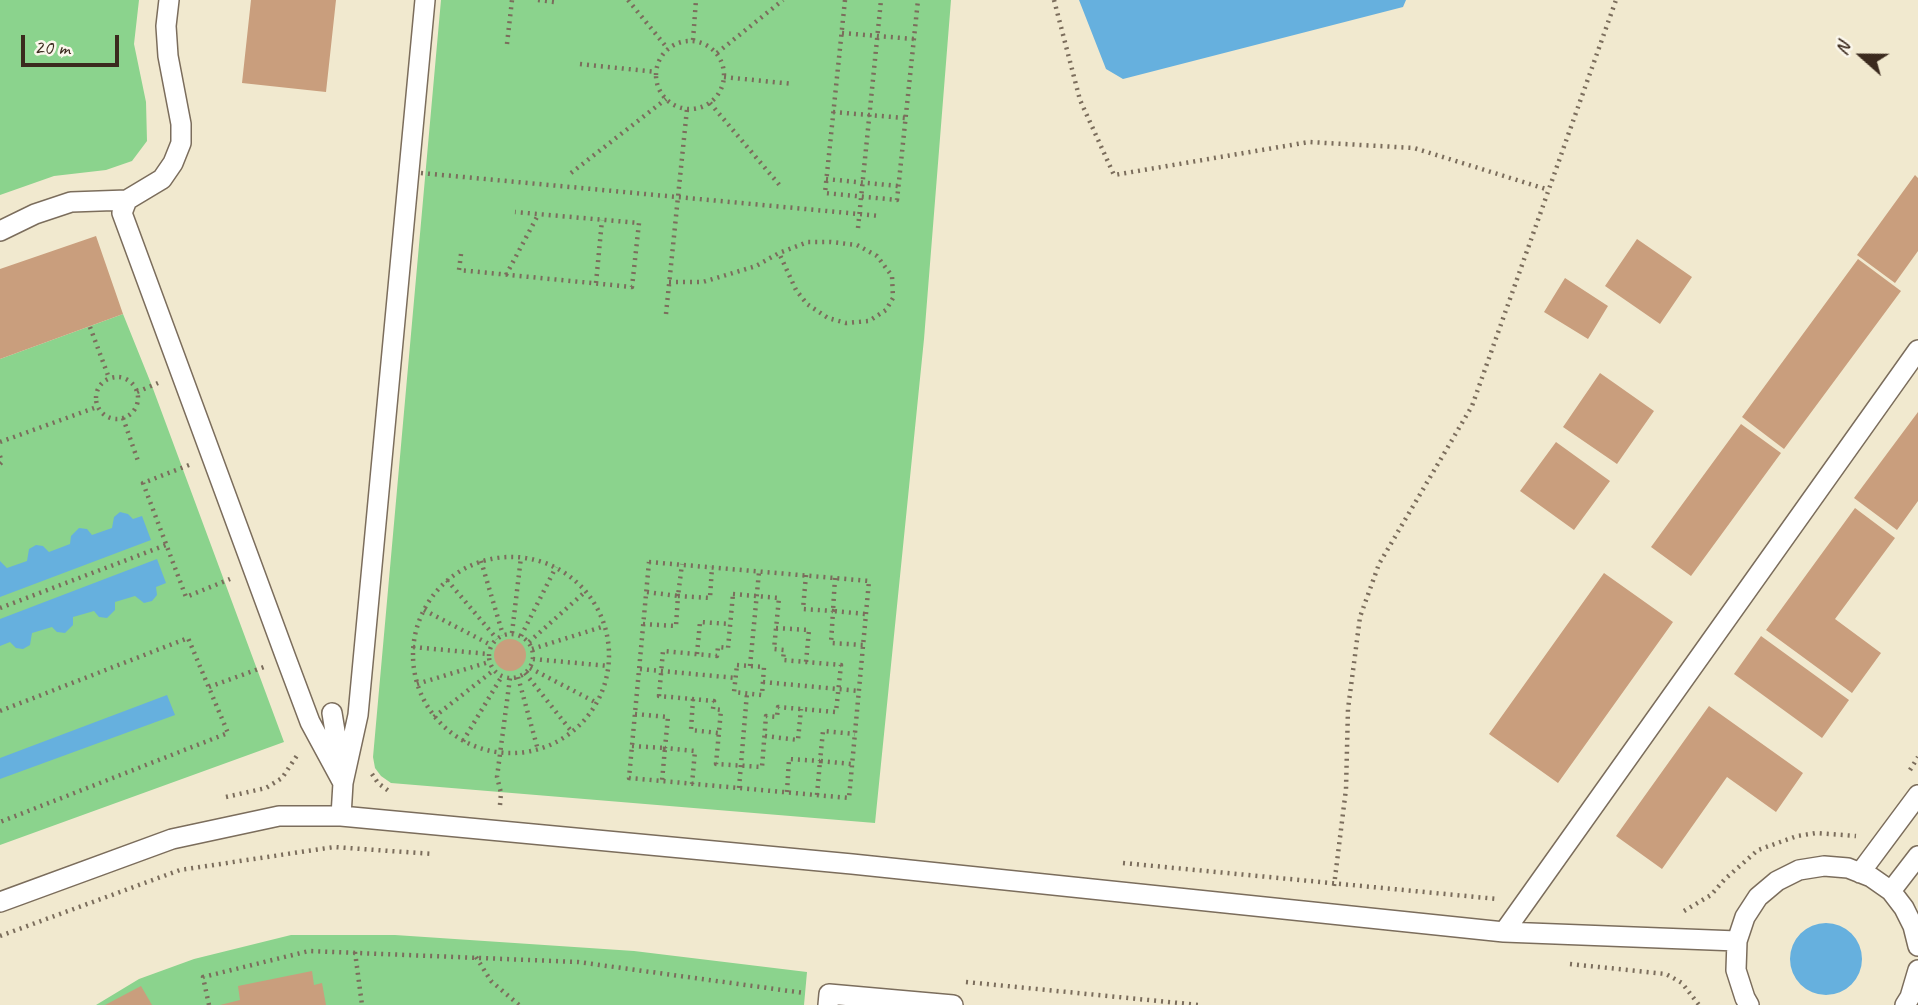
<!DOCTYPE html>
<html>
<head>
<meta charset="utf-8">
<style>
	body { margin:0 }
	#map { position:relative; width:1918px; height:1005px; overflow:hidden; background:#f1e9cf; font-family:Caveat,sans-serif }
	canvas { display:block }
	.north { position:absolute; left:1827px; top:21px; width:70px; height:70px; -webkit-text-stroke:5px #fbf7ec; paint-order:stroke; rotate:291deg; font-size:19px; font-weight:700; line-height:28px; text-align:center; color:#3b2a1e }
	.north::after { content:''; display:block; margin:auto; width:24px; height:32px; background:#3b2a1e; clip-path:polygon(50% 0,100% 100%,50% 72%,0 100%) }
	.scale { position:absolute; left:21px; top:35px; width:98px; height:32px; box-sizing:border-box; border:4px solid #3b2a1e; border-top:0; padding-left:9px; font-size:21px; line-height:24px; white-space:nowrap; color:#3b2a1e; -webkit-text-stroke:5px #fbf7ec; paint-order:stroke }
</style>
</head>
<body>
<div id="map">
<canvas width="1918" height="1005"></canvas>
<div class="north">N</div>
<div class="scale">20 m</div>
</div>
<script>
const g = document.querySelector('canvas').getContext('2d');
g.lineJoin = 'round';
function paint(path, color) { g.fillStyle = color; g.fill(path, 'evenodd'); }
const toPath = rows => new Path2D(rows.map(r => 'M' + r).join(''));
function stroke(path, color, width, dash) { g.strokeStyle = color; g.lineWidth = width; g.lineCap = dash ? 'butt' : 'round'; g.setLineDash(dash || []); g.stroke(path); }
paint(toPath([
	[0,0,139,0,134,44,146,102,147,141,132,161,106,170,54,176,0,195],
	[441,0,951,0,924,339,875,823,391,783,381,776,375,768,373,757],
	[123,314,152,386,284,742,0,845,0,359],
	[291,935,395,935,634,951,807,972,804,1005,96,1005,139,979,194,959]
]), '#8bd38d');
paint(toPath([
	[1079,0,1406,0,1403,7,1123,79,1106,69],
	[120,512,128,514,133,519,142,516,151,540,0,597,0,561,7,568,27,561,29,549,36,545,43,546,49,552,70,544,71,536,79,528,87,529,92,535,112,528,114,517],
	[157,559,166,583,156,587,157,595,152,601,144,603,135,596,115,602,115,610,107,618,99,617,94,611,73,617,73,625,65,633,57,632,52,627,32,633,30,645,23,649,16,648,10,642,0,646,0,619],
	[167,695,175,715,0,779,0,758],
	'1790 959a36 36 0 1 1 72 0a36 36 0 1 1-72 0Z'
]), '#66b0de');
paint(toPath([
	[251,0,336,0,326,92,242,83],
	[1915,175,1918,178,1918,251,1895,283,1857,255],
	[96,236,123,314,0,359,0,269],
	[1637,239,1692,277,1660,324,1605,286],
	[1858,259,1901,291,1784,449,1742,417],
	[1565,278,1608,306,1588,339,1544,312],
	[1600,373,1654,411,1617,464,1563,427],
	[1918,412,1918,501,1897,530,1854,498],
	[1741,424,1781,453,1691,576,1651,547],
	[1556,442,1610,481,1574,530,1520,491],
	[1855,508,1895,538,1835,619,1881,653,1852,693,1766,630],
	[1604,573,1673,622,1558,783,1489,734],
	[1761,636,1849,700,1822,738,1734,674],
	'494 655a16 16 0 1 1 32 0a16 16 0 1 1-32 0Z',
	[1709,706,1803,773,1776,812,1727,777,1662,869,1616,836],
	[312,971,314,985,322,983,326,1005,220,1005,240,1000,238,986],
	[141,986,152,1005,105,1005]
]), '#c99e7d');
const lane = toPath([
	[127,200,122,213,286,658,310,722,343,783],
	[0,231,35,214,71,202,127,200,162,179,173,163,181,143,181,124,168,56,166,26,169,0],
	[332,713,341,768],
	[341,816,343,783,358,715,425,0],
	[1860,873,1918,795],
	[1891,891,1918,856],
	[0,902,172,839,279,816,341,816,852,864,1504,932,1737,941],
	[1504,932,1918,350],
	[828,1005,829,994,953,1005],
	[1749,1005,1745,998,1736,970,1737,941,1745,917,1758,897,1777,881,1799,870,1824,866,1848,868,1871,877,1891,891,1904,908,1913,926,1918,946],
	[1905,1005,1910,997,1918,970]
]);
stroke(lane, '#7b6d5c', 22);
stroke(toPath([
	[538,0,554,2],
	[628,0,668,49],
	[845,0,825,193,897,200,918,0],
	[1054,0,1080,100,1114,175,1309,142,1414,148,1549,190],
	[842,33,914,39],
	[693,40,696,0],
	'656 75a34 34 0 1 1 68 0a34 34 0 1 1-68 0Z',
	[507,44,512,0],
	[717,53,783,0],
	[580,64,656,72],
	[724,77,793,84],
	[710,103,782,188],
	[833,112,905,118],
	[571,173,666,99],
	[826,179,898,186],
	[858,228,881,0],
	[461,254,459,270,632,287,639,223,515,212],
	[506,275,538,215],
	[669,282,703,282,756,266,779,253,808,242,831,242,857,245,877,256,892,276,893,298,886,310,869,321,846,323,828,318,807,304,796,290,779,253],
	[596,283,602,220],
	[666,314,687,109],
	[90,327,109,378],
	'96 398a21 21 0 1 1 42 0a21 21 0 1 1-42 0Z',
	[137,392,158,383],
	[123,418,138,461],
	[0,442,97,407],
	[0,456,2,462,0,464],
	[189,465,143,483,186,597,230,579],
	'413 655a98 98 0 1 1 196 0a98 98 0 1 1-196 0Z',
	[481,561,503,635],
	[649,562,869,581,849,798,629,778,649,562],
	[806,575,803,609,833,611,831,643,863,645],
	[835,578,833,611,866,614],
	[447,580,497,639],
	[647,592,678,596,682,564],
	[733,594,779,598,774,649,784,650,783,660,841,665,836,712,778,707,777,717,766,716,762,767,716,764,721,710,713,709,714,701,659,696,663,651,717,656,718,647,728,648,733,594],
	[0,608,166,545],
	[424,610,491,645],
	[643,624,676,626,678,596,710,598,712,567],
	[776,628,809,630,806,662],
	[512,633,521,557],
	'489 656a22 22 0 1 1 44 0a22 22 0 1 1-44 0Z',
	[521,636,556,567],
	[529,642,586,591],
	[413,647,488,654],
	[532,649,605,626],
	[697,654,700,622,730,624],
	[533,659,609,666],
	[737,665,764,667,762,695,734,692,737,665],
	[750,666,759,572],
	[530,668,597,703],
	[640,669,736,678],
	[525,673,572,732],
	[518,677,538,750],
	[763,682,859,691],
	[417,684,489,662],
	[209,687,264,667],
	[693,699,691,730,719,733],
	[0,711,188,638,228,733,0,822],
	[635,714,668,717,665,748,695,751,692,784],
	[434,717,494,670],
	[765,736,798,740,801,709],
	[463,741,502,676],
	[632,746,665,748,662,781],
	[1910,770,1918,757],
	[372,774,378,783,390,792],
	[739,788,747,693],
	[787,792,789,759,820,761,823,731,855,734],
	[817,795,820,761,852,764],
	[226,797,266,788,282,778,298,754],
	[500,805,501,793,497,777,510,678],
	[1123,863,1497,899],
	[1334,886,1346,789,1348,709,1360,617,1379,564,1472,406,1616,0],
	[1684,911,1711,895,1725,879,1758,850,1797,836,1816,833,1856,836],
	[0,936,180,870,334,847,433,854],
	[355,952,362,1005],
	[476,957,491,981,519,1005],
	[1570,964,1666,974,1682,983,1699,1005],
	[966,982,1199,1005],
	[209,1005,203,977,309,951,578,962,804,993]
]), '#7b6d5c', 4.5, [2, 5]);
stroke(lane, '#fff', 19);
stroke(toPath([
	[421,173,880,216]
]), '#7b6d5c', 4.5, [2, 5]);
</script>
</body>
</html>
